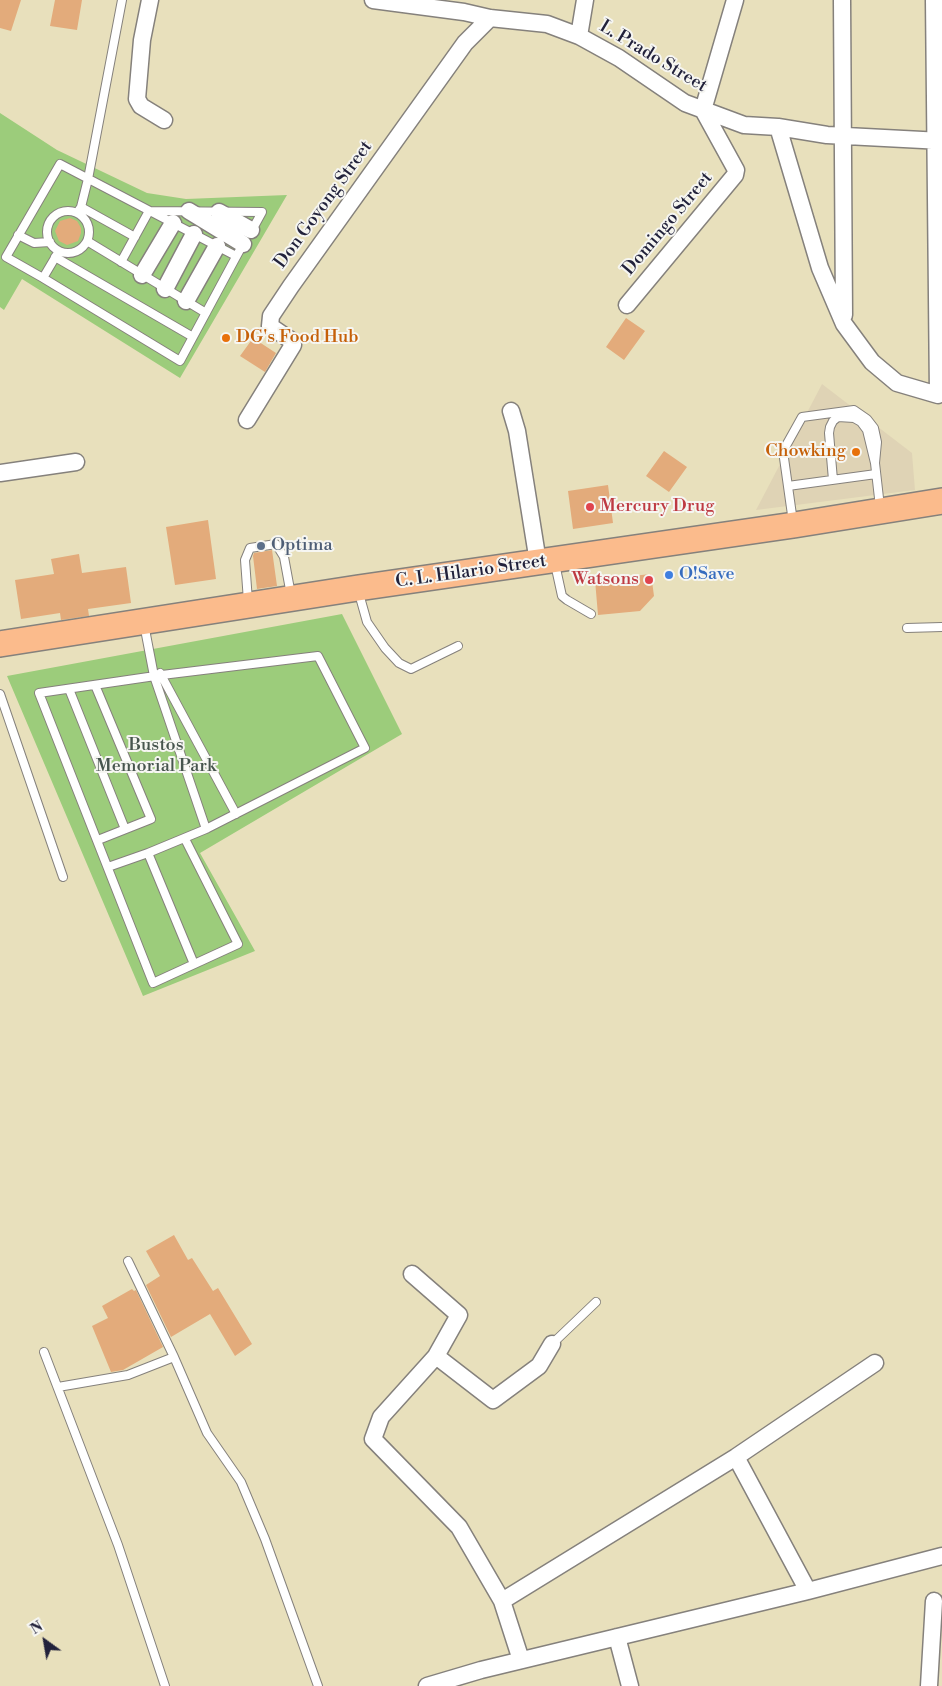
<!DOCTYPE html>
<html>
<head>
<meta charset="utf-8">
<style>
	body { margin:0 }
	#map { position:relative; width:942px; height:1686px; overflow:hidden; background:#e8e0bc; font-family:"Libre Bodoni",serif }
	canvas { display:block }
	.north { position:absolute; left:20px; top:1616px; width:50px; height:50px; -webkit-text-stroke:4px #f6f6f2; paint-order:stroke; rotate:328deg; font-size:14px; font-weight:700; line-height:20px; text-align:center; color:#22223b }
	.north::after { content:''; display:block; margin:auto; width:18px; height:22px; background:#22223b; clip-path:polygon(50% 0,100% 100%,50% 72%,0 100%) }
</style>
</head>
<body>
<div id="map">
<canvas width="942" height="1686"></canvas>
<div class="north">N</div>
</div>
<script>
const g = document.querySelector('canvas').getContext('2d');
g.lineJoin = 'round';
function paint(path, color) { g.fillStyle = color; g.fill(path, 'evenodd'); }
const toPath = rows => new Path2D(rows.map(r => 'M' + r).join(''));
function stroke(path, color, width, dash) { g.strokeStyle = color; g.lineWidth = width; g.lineCap = dash ? 'butt' : 'round'; g.setLineDash(dash || []); g.stroke(path); }
function drawText(font, color, halo, rows, align = 'center') {
  g.font = font + ' "Libre Bodoni",serif'; g.lineWidth = 4; g.setLineDash([]); g.textBaseline = 'middle'; g.strokeStyle = halo; g.fillStyle = color; for (const [text, x, y, turn = 0] of rows) {
    g.save(); g.translate(x, y); g.rotate((+turn || 0) * Math.PI / 180); g.textAlign = isNaN(turn) ? turn : align; if (halo) g.strokeText(text, 0, 0); g.fillText(text, 0, 0); g.restore();
  }
}
paint(toPath([
	[822,384,912,453,915,490,756,510]
]), '#dfd3b5');
paint(toPath([
	[0,113,57,150,147,193,186,199,287,195,180,378,22,279,4,310,0,307],
	[342,614,402,734,200,853,255,951,143,996,7,676]
]), '#9ccc7b');
paint(toPath([
	[0,0,21,0,11,31,0,28],
	[55,0,82,0,77,30,50,26],
	[70,218,77,221,81,228,81,233,78,241,67,245,59,241,55,231,60,221],
	[626,318,645,331,624,360,606,347],
	[253,338,276,353,265,372,240,356],
	[664,451,687,467,669,492,646,476],
	[608,485,613,523,573,529,568,491],
	[208,520,216,579,175,585,166,527],
	[272,550,277,586,257,589,253,556,254,553],
	[79,554,82,573,126,567,131,603,88,609,89,616,61,620,60,613,21,619,15,580,54,574,51,559],
	[651,574,654,596,640,611,598,615,595,580],
	[174,1235,188,1260,192,1258,213,1291,218,1288,252,1344,235,1356,210,1314,171,1337,146,1285,160,1276,146,1251],
	[132,1289,134,1291,136,1290,163,1347,123,1370,111,1372,92,1326,108,1318,102,1306]
]), '#e3ab7b');
const service = toPath([
	[81,207,135,237],
	'47 232a21 21 0 1 1 42 0a21 21 0 1 1-42 0Z',
	[77,213,81,207,88,179,122,0],
	[18,235,34,243,50,242],
	[87,241,206,313],
	[59,251,43,278,180,361,243,244],
	[55,257,193,337],
	[121,262,149,211,262,212,251,232],
	[43,278,6,257,60,164,236,256],
	[833,480,829,433,830,427,833,421,838,417,854,418,861,422,867,430,875,463,880,507],
	[788,486,876,474],
	[793,522,783,451,802,417,854,410,867,419,874,428,877,442,875,463],
	[555,564,562,596,567,600,591,614],
	[358,590,367,622,385,648,399,663,411,669,458,646],
	[248,601,245,560,250,548,276,544,284,557,291,595],
	[144,624,154,676,206,829],
	[907,628,942,627],
	[160,673,236,814],
	[95,685,151,819,98,840],
	[69,689,125,829],
	[0,694,63,877],
	[148,853,194,964],
	[108,867,148,853,206,829,365,748,318,656,162,675,39,693,153,983,238,944,185,839],
	[128,1261,174,1357,207,1433,241,1482,265,1539,318,1686],
	[552,1344,596,1302],
	[44,1352,118,1545,165,1686],
	[58,1387,128,1375,174,1357]
]);
const minor = toPath([
	[150,0,142,40,137,99,141,106,164,120],
	[373,0,464,12,490,18,547,24,579,36,619,58,685,103,744,125,778,127,827,135,942,141],
	[842,0,844,315],
	[579,36,585,0],
	[778,127,820,268,844,324,872,362,897,383,938,395,934,0],
	[189,211,243,244],
	[219,212,251,230],
	[142,275,173,223],
	[165,289,194,234],
	[186,301,217,246],
	[627,305,735,175,736,170,703,110,735,0],
	[511,411,517,431,538,562],
	[247,420,293,345,292,341,270,326,271,316,291,286,465,43,490,18],
	[0,473,76,462],
	[412,1274,459,1315,436,1356],
	[736,1457,808,1591],
	[502,1601,736,1457,875,1363],
	[617,1637,630,1686],
	[521,1660,502,1601,459,1527,373,1439,381,1417,436,1356,493,1400,539,1366,552,1344],
	[427,1686,481,1670,808,1591,942,1556],
	[929,1686,934,1601]
]);
const primary = toPath([
	[0,644,358,588,794,525,942,501]
]);
stroke(service, '#85817c', 10);
stroke(minor, '#85817c', 19);
stroke(primary, '#85817c', 28);
stroke(service, '#fff', 8);
stroke(minor, '#fff', 16);
stroke(primary, '#fbbb8c', 25);
for (const [x, y, r, color] of [
	[226,338,5,"#e8710a"],
	[856,452,5,"#e8710a"],
	[590,507,5,"#e0444e"],
	[261,546,5,"#5c6f8a"],
	[669,575,5,"#3f7fe0"],
	[649,580,5,"#e0444e"]
]) { const dot = new Path2D(); dot.arc(x, y, r, 0, 2 * Math.PI); g.fillStyle = color; g.fill(dot); stroke(dot, '#f6f6f2', 2); }
drawText('18px', '#22223b', '#f6f6f2', [
	["L. Prado Street",653,57,31],
	["Don Goyong Street",324,205,-54],
	["Domingo Street",668,224,-50],
	["C. L. Hilario Street",471,572,-8]
]);
drawText('18px', '#c56008', '#f6f6f2', [
	["DG's Food Hub",236,338],
	["Chowking",846,452,"right"]
], 'left');
drawText('18px', '#be3a42', '#f6f6f2', [
	["Mercury Drug",600,507],
	["Watsons",639,580,"right"]
], 'left');
drawText('18px', '#4e5e75', '#f6f6f2', [
	["Optima",271,546]
], 'left');
drawText('18px', '#366cbe', '#f6f6f2', [
	["O!Save",679,575]
], 'left');
drawText('18px', '#47554e', '#f6f6f2', [
	["Bustos",156,746],
	["Memorial Park",156,767]
]);
</script>
</body>
</html>
